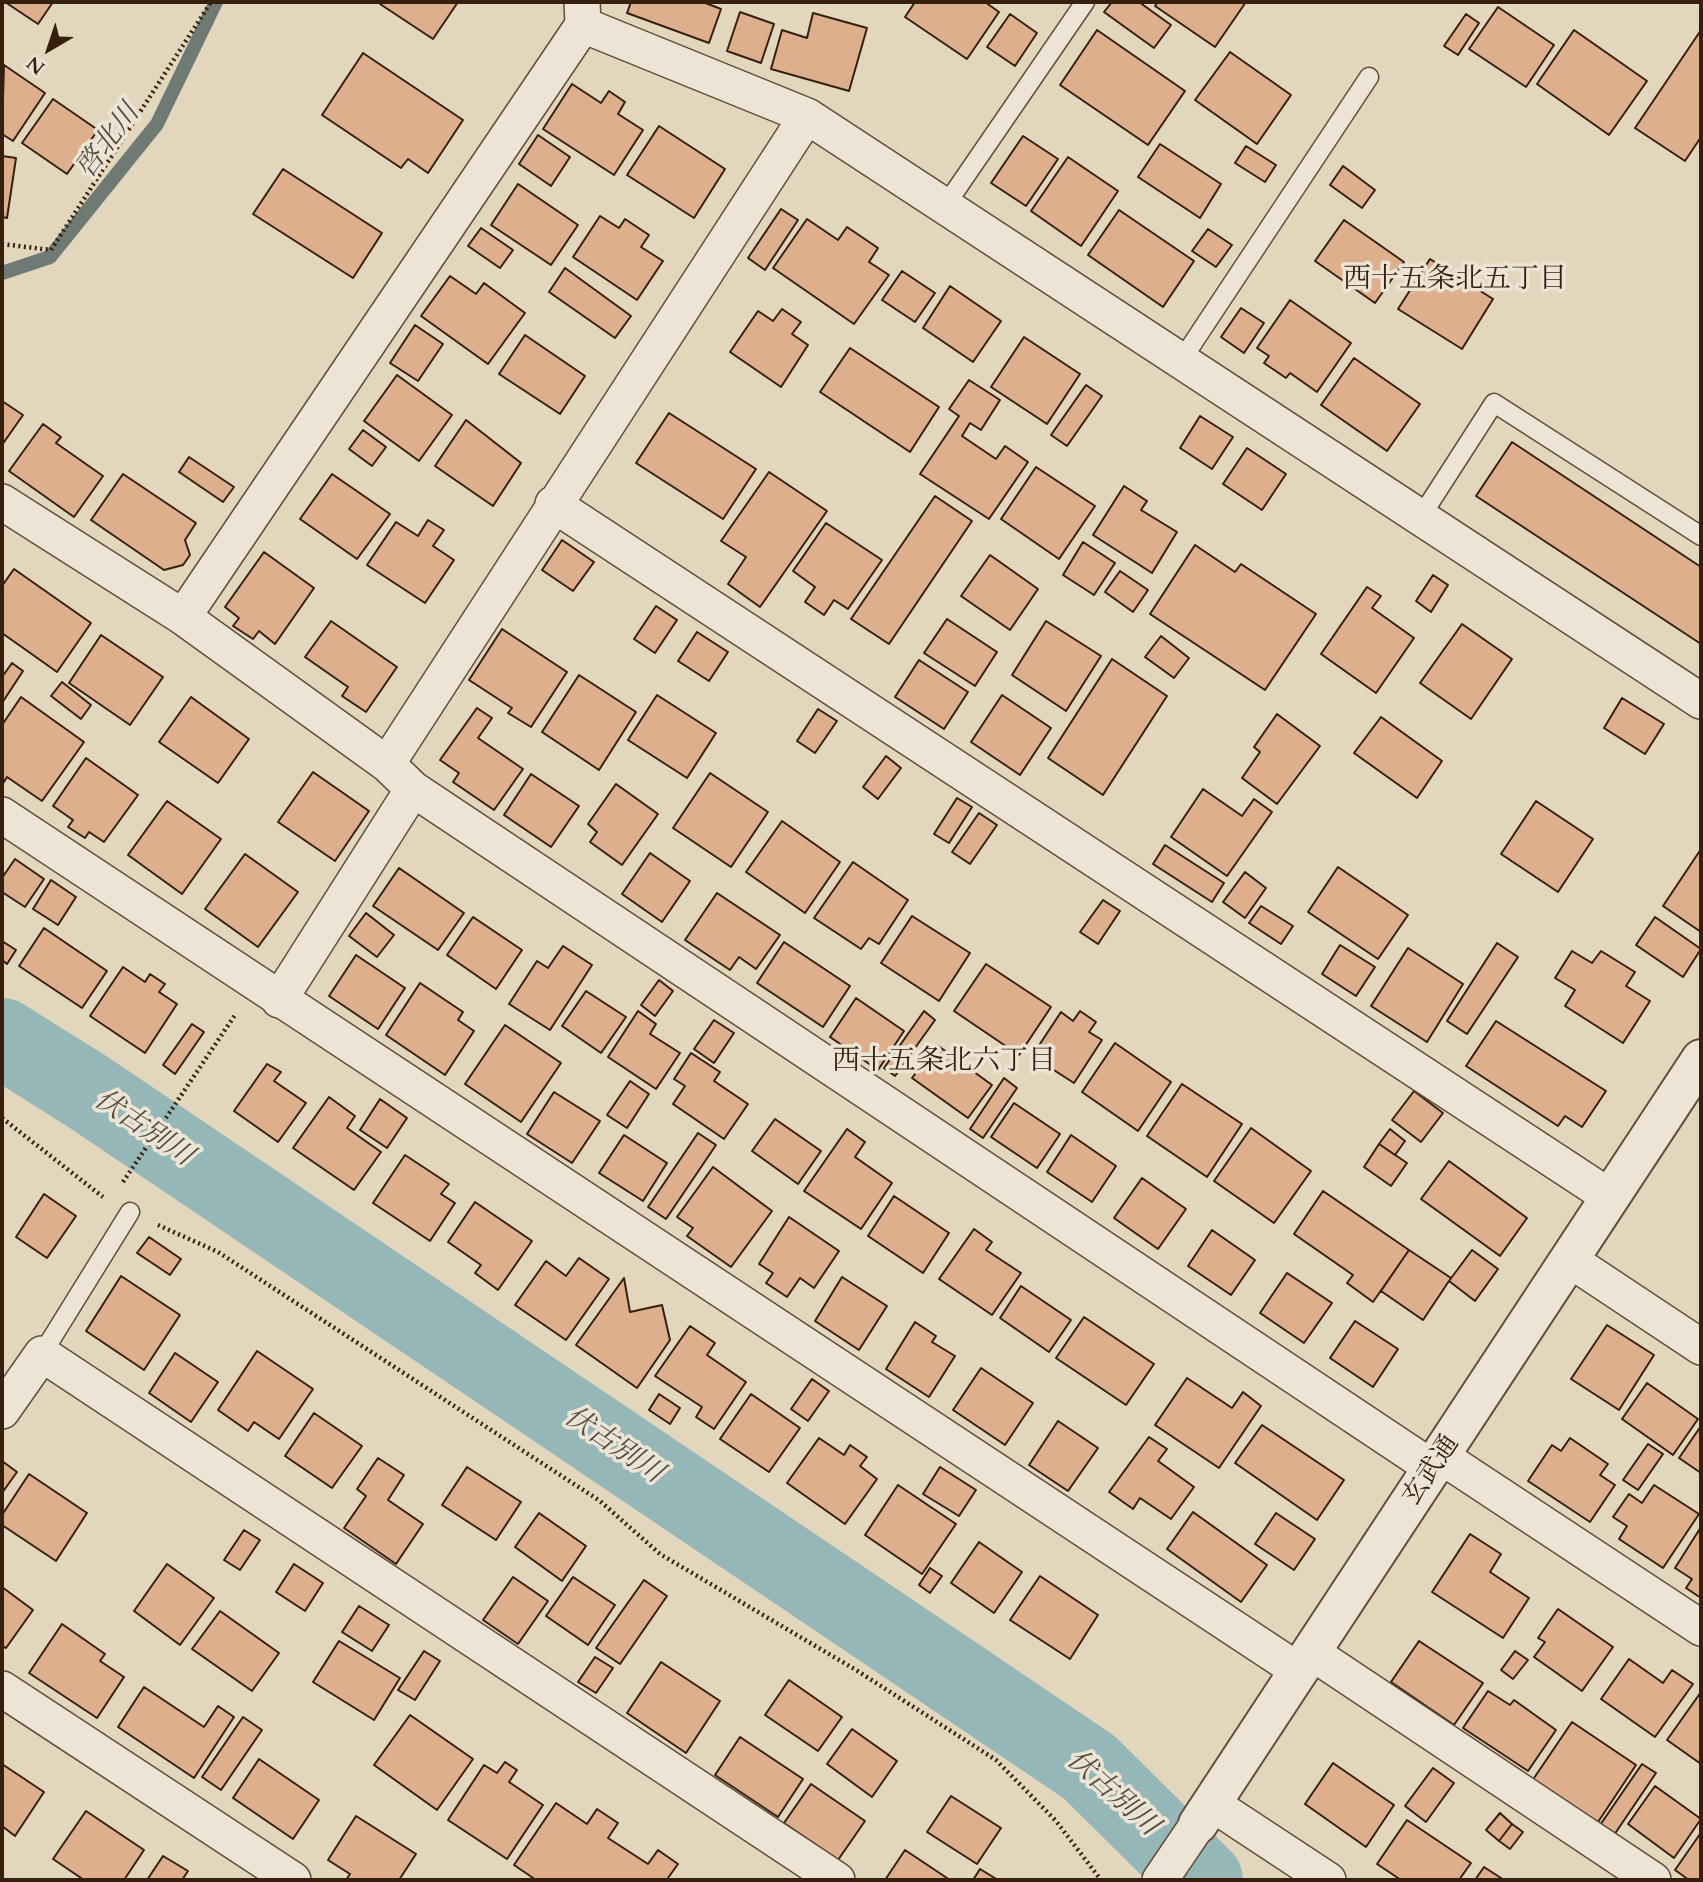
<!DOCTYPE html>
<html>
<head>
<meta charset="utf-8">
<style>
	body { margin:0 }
	#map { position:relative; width:1703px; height:1882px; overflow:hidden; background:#e2d6bd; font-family:Cardo,serif }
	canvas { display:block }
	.frame { position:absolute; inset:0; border:4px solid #371f0f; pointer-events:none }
	.north { position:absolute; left:14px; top:14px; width:70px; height:70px; -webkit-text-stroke:5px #ece4d4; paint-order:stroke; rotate:219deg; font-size:19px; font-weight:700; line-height:28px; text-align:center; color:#371f0f }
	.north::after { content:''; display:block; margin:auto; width:24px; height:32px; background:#371f0f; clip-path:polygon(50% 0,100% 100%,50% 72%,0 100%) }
</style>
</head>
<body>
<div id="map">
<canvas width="1703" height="1882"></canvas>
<div class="frame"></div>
<div class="north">N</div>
</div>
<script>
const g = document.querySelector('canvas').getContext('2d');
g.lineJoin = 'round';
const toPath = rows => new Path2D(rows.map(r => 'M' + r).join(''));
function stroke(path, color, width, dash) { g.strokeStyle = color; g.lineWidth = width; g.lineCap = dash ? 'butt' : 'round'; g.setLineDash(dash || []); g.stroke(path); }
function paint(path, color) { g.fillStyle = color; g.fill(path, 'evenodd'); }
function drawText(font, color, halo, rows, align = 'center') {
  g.font = font + ' Cardo,"Noto Serif JP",serif'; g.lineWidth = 7; g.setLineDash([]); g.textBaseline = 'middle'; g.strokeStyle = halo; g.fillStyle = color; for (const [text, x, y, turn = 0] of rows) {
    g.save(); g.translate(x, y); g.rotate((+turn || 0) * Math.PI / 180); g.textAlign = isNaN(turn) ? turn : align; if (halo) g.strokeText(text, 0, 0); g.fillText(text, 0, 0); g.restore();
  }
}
stroke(toPath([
	[2,273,50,257,157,124,216,2]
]), '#707a74', 14);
stroke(toPath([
	[2,1038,88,1092,1089,1767,1203,1880]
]), '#96b7b8', 80);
const building = toPath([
	[5,2,53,2,38,24,5,2],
	[382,2,458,2,433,39,380,4,382,2],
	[631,2,703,2,721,9,709,43,627,13,631,2],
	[915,2,985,2,999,12,967,59,905,17,915,2],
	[1112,2,1139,2,1171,25,1154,48,1104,12,1112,2],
	[1158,2,1246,2,1215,47,1155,6,1158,2],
	[1498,7,1554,45,1526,87,1469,49,1498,7],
	[740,12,774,24,761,63,727,51,740,12],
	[813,13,867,28,849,91,771,69,782,30,807,38,813,13],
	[1010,14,1037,33,1015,66,987,47,1010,14],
	[1466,14,1479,23,1458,55,1444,46,1466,14],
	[1097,30,1185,91,1148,145,1060,85,1097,30],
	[1574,30,1647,81,1609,135,1537,84,1574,30],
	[1701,30,1701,137,1685,161,1635,128,1701,30],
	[1230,52,1291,95,1257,144,1195,100,1230,52],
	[363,53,463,120,428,173,408,159,401,168,322,115,363,53],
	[4,65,45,93,13,141,2,134,4,65],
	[572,84,601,103,609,91,625,102,618,114,643,130,614,175,543,129,572,84],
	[53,99,98,130,67,174,22,143,53,99],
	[659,126,725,169,694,218,627,175,659,126],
	[538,135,570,157,551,186,519,164,538,135],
	[1023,136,1058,159,1026,206,991,183,1023,136],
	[1160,144,1221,184,1200,218,1138,177,1160,144],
	[1246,146,1276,165,1265,182,1235,163,1246,146],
	[2,156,16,158,7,218,2,217,2,156],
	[1068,157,1118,191,1081,246,1031,211,1068,157],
	[1343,166,1375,190,1362,208,1330,185,1343,166],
	[283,169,382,233,353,278,253,214,283,169],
	[518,184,578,225,551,265,491,225,518,184],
	[781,209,798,220,765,270,748,258,781,209],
	[1119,210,1194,261,1163,307,1088,255,1119,210],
	[600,216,619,228,625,219,649,235,641,247,663,261,637,300,573,257,600,216],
	[807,219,838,240,847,227,878,248,869,262,889,275,854,324,773,268,807,219],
	[1344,220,1404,262,1375,303,1315,261,1344,220],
	[481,228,513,250,500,268,468,246,481,228],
	[1208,229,1232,245,1216,267,1192,251,1208,229],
	[1430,259,1493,299,1462,349,1398,309,1430,259],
	[565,268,631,316,615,338,549,292,565,268],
	[902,271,935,293,915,322,882,300,902,271],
	[450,276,476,294,484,283,525,313,488,364,421,316,450,276],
	[950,286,1001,321,973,362,923,328,950,286],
	[1290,300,1351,343,1317,392,1290,373,1286,378,1264,363,1269,356,1257,348,1290,300],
	[1241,308,1264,323,1244,353,1221,337,1241,308],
	[782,309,801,322,792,334,808,345,781,387,730,352,758,311,773,321,782,309],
	[415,325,443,344,418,381,390,363,415,325],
	[525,335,585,376,560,414,499,374,525,335],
	[1024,337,1080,374,1047,424,991,387,1024,337],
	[850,348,939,407,910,452,820,392,850,348],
	[1354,358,1420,404,1387,451,1321,405,1354,358],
	[397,375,452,415,419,461,364,421,397,375],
	[969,380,1000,400,981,430,970,423,962,436,996,459,1005,446,1028,462,989,519,920,474,959,416,949,409,969,380],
	[1086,385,1102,396,1067,446,1051,435,1086,385],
	[2,401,23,415,2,445,2,401],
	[669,413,756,469,723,519,636,463,669,413],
	[1200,416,1233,437,1212,469,1180,448,1200,416],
	[466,420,521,463,493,506,435,466,466,420],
	[43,424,61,437,56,443,103,476,74,517,9,471,43,424],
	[363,430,386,447,372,466,349,449,363,430],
	[1512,442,1701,567,1701,644,1476,496,1512,442],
	[1247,448,1286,474,1262,510,1223,484,1247,448],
	[189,457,234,487,223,502,179,472,189,457],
	[1036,467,1095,506,1059,559,1001,519,1036,467],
	[769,472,827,511,760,607,728,584,746,557,721,541,769,472],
	[123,474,196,523,185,540,190,555,183,565,164,570,91,520,123,474],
	[332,474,390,514,357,559,300,519,332,474],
	[1124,486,1147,501,1141,510,1177,532,1152,573,1093,535,1124,486],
	[935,496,972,521,889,644,851,619,935,496],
	[428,520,444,530,433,546,454,560,425,603,367,565,396,522,418,536,428,520],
	[826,523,882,560,848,609,834,600,824,615,805,602,815,587,793,571,826,523],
	[562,540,594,562,573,591,542,570,562,540],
	[1083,542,1115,563,1094,595,1063,575,1083,542],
	[1195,545,1235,572,1241,564,1316,614,1265,690,1150,614,1195,545],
	[264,552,314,588,275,644,259,631,253,639,233,626,239,618,225,607,264,552],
	[990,555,1038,589,1010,630,961,596,990,555],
	[14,569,91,623,57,672,2,633,2,586,14,569],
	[1120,571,1148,590,1133,612,1105,592,1120,571],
	[1433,575,1448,585,1431,612,1416,601,1433,575],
	[1367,587,1381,596,1372,608,1414,638,1376,693,1321,654,1367,587],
	[656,606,677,620,655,653,634,639,656,606],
	[947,619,997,652,975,686,924,653,947,619],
	[331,621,397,667,366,712,342,696,348,687,305,657,331,621],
	[1046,621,1101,656,1066,711,1012,675,1046,621],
	[1462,624,1512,659,1471,719,1420,683,1462,624],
	[502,629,567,672,531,727,508,713,512,708,469,680,502,629],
	[697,632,728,652,709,681,678,661,697,632],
	[101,635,163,677,130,725,69,683,101,635],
	[1161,636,1189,658,1174,678,1145,657,1161,636],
	[1112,659,1167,696,1103,795,1048,758,1112,659],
	[919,660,968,692,944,729,895,697,919,660],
	[12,663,23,671,2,703,2,677,12,663],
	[579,675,636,712,599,770,542,732,579,675],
	[62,682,91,705,81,719,51,696,62,682],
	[657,695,716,733,687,778,628,740,657,695],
	[1002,695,1051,728,1020,775,971,742,1002,695],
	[21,697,84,742,42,801,7,777,2,785,2,725,21,697],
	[191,697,249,739,218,783,159,742,191,697],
	[1622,698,1664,724,1645,754,1604,728,1622,698],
	[477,708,492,718,478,738,523,769,494,810,453,782,459,773,440,760,477,708],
	[818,709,837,721,815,753,797,741,818,709],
	[1277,714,1320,746,1277,804,1242,778,1260,752,1254,747,1277,714],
	[1381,717,1442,761,1417,798,1354,753,1381,717],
	[886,756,901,768,878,799,863,787,886,756],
	[86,758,138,795,104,842,89,832,85,838,68,827,73,820,53,806,86,758],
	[313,772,369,811,335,861,278,822,313,772],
	[710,773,768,812,731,867,673,828,710,773],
	[531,774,579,806,551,847,504,815,531,774],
	[616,784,658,814,622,865,590,842,597,832,588,824,616,784],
	[1203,789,1242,816,1254,799,1272,812,1227,876,1171,837,1203,789],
	[957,798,972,807,949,843,934,834,957,798],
	[167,801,221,839,182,894,128,855,167,801],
	[1536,801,1593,839,1558,892,1501,854,1536,801],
	[979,813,997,825,970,864,952,852,979,813],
	[782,821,840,862,805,913,746,872,782,821],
	[1165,845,1224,883,1212,902,1153,864,1165,845],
	[1701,849,1701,932,1663,906,1701,849],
	[650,853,690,881,662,922,622,894,650,853],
	[245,854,298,892,258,947,205,909,245,854],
	[15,859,44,879,25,907,2,892,2,878,15,859],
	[853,862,908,900,879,944,869,938,861,949,814,918,853,862],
	[1338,867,1408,915,1378,959,1308,912,1338,867],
	[399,868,464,913,438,950,373,906,399,868],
	[1245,872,1266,888,1245,918,1223,902,1245,872],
	[51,880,76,897,58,925,33,909,51,880],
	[717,893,780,935,756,969,739,957,730,970,685,940,717,893],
	[1103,900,1120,911,1098,944,1080,932,1103,900],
	[1261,906,1293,926,1281,944,1249,923,1261,906],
	[366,913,394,935,377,957,349,936,366,913],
	[912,916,970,953,939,1001,881,963,912,916],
	[473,917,522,950,496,989,447,955,473,917],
	[1655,917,1701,949,1683,977,1636,945,1655,917],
	[44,928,107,971,82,1008,19,966,44,928],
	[2,941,16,950,7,964,2,960,2,941],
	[784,942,850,986,823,1027,757,983,784,942],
	[1497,943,1518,957,1467,1034,1447,1021,1497,943],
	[1340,945,1375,967,1356,996,1322,974,1340,945],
	[563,946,592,965,550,1030,509,1004,537,961,548,968,563,946],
	[1408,948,1463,984,1427,1042,1371,1006,1408,948],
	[1572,951,1592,963,1601,951,1635,972,1626,986,1650,1001,1623,1043,1565,1006,1575,990,1555,978,1572,951],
	[356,955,405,988,378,1029,329,996,356,955],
	[986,964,1051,1007,1019,1055,954,1011,986,964],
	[123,967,145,982,150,974,165,984,159,992,177,1004,145,1053,90,1016,123,967],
	[659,980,673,991,655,1016,641,1005,659,980],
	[420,983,463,1012,458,1020,474,1031,445,1075,386,1035,420,983],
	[586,991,626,1017,601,1053,562,1026,586,991],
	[856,998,904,1031,878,1070,830,1037,856,998],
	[638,1011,656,1024,650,1034,680,1053,656,1089,608,1057,638,1011],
	[924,1011,935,1020,895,1076,884,1068,924,1011],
	[1080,1011,1096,1022,1089,1032,1102,1040,1074,1083,1032,1056,1061,1012,1073,1021,1080,1011],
	[714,1020,734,1033,714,1063,694,1049,714,1020],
	[1496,1021,1606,1091,1582,1127,1565,1116,1558,1126,1466,1066,1496,1021],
	[192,1024,204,1032,175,1074,163,1065,192,1024],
	[505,1025,561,1063,521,1122,465,1084,505,1025],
	[1115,1043,1171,1082,1138,1131,1082,1092,1115,1043],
	[937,1045,992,1085,968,1118,912,1078,937,1045],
	[691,1053,720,1072,714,1081,748,1104,724,1139,673,1104,685,1086,674,1079,691,1053],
	[267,1064,281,1072,274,1081,306,1103,278,1142,234,1111,267,1064],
	[1004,1078,1017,1088,983,1138,970,1129,1004,1078],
	[630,1081,649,1094,627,1128,607,1115,630,1081],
	[1182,1084,1242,1124,1207,1177,1147,1136,1182,1084],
	[1414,1091,1443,1113,1421,1142,1392,1120,1414,1091],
	[554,1092,600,1121,572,1163,527,1134,554,1092],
	[329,1097,355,1116,347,1128,381,1152,354,1190,293,1148,329,1097],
	[380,1099,407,1118,387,1148,360,1130,380,1099],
	[1014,1103,1060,1134,1037,1168,991,1137,1014,1103],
	[775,1119,821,1151,798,1184,752,1151,775,1119],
	[1251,1128,1311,1171,1274,1223,1214,1181,1251,1128],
	[847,1129,865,1142,855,1157,892,1183,861,1229,804,1191,847,1129],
	[1390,1129,1405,1141,1395,1155,1379,1144,1390,1129],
	[698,1133,716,1145,666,1219,648,1207,698,1133],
	[624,1135,667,1163,643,1201,599,1173,624,1135],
	[1071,1135,1116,1166,1092,1202,1047,1172,1071,1135],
	[1379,1144,1407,1163,1391,1186,1364,1167,1379,1144],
	[405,1155,449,1184,441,1194,455,1203,430,1241,373,1203,405,1155],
	[1449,1161,1527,1218,1500,1256,1421,1199,1449,1161],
	[713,1167,772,1211,731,1267,687,1236,693,1228,677,1217,713,1167],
	[1142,1178,1186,1209,1158,1249,1114,1218,1142,1178],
	[1323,1191,1409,1250,1373,1302,1347,1283,1353,1275,1294,1234,1323,1191],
	[44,1194,76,1216,47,1258,16,1237,44,1194],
	[894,1196,949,1233,923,1273,868,1236,894,1196],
	[475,1202,532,1241,498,1290,475,1273,481,1265,448,1242,475,1202],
	[789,1217,839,1251,814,1288,800,1278,787,1297,766,1283,773,1273,759,1264,789,1217],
	[974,1229,992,1242,986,1250,1021,1273,992,1315,939,1279,974,1229],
	[1212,1230,1255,1260,1231,1295,1188,1266,1212,1230],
	[149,1237,181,1259,170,1275,137,1253,149,1237],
	[1409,1250,1451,1278,1423,1320,1381,1291,1409,1250],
	[1472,1250,1498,1269,1475,1301,1449,1281,1472,1250],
	[579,1258,609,1279,566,1340,515,1305,546,1261,566,1276,579,1258],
	[1287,1273,1332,1303,1304,1343,1260,1313,1287,1273],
	[121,1276,180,1315,144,1370,86,1331,121,1276],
	[842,1277,887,1306,859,1350,815,1321,842,1277],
	[624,1278,630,1312,662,1305,670,1340,637,1388,576,1345,624,1278],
	[1021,1286,1071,1320,1049,1352,1000,1318,1021,1286],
	[1084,1317,1154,1364,1126,1405,1056,1358,1084,1317],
	[1355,1321,1398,1349,1373,1387,1330,1358,1355,1321],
	[915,1322,936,1336,932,1342,955,1356,929,1397,886,1369,915,1322],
	[1607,1325,1654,1355,1619,1410,1571,1379,1607,1325],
	[690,1326,715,1343,707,1355,746,1382,714,1429,696,1417,702,1407,655,1376,690,1326],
	[257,1351,313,1389,279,1439,254,1422,248,1431,218,1410,257,1351],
	[175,1353,218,1382,191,1422,149,1393,175,1353],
	[981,1368,1033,1403,1005,1445,953,1410,981,1368],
	[1187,1378,1232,1408,1243,1392,1261,1406,1219,1468,1155,1425,1187,1378],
	[812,1379,829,1391,808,1421,791,1409,812,1379],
	[1647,1383,1698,1419,1673,1455,1622,1419,1647,1383],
	[659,1394,680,1408,670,1424,649,1410,659,1394],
	[751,1394,800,1428,769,1472,720,1439,751,1394],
	[314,1413,362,1446,332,1488,285,1456,314,1413],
	[1058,1421,1098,1448,1068,1491,1029,1465,1058,1421],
	[1262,1425,1344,1480,1317,1520,1235,1463,1262,1425],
	[1701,1426,1701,1473,1679,1458,1701,1426],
	[1149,1437,1167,1449,1158,1461,1194,1487,1171,1519,1140,1498,1133,1509,1109,1492,1149,1437],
	[819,1438,844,1455,850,1445,867,1457,860,1466,877,1479,845,1524,787,1483,819,1438],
	[1570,1438,1608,1464,1600,1475,1615,1485,1590,1522,1528,1481,1552,1445,1561,1451,1570,1438],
	[1648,1444,1663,1454,1638,1490,1623,1480,1648,1444],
	[378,1458,404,1475,388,1500,423,1524,396,1564,344,1528,366,1496,357,1489,378,1458],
	[2,1461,17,1472,2,1493,2,1461],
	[467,1467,521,1502,496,1540,442,1505,467,1467],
	[940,1467,976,1490,959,1516,923,1494,940,1467],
	[29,1474,87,1513,56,1561,2,1525,2,1515,29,1474],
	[898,1485,956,1524,922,1574,865,1535,898,1485],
	[1654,1485,1699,1514,1663,1568,1619,1539,1627,1526,1613,1517,1629,1494,1642,1503,1654,1485],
	[1193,1512,1267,1565,1241,1602,1167,1549,1193,1512],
	[539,1513,586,1546,562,1581,515,1547,539,1513],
	[1276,1513,1315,1539,1294,1570,1255,1544,1276,1513],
	[1701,1527,1701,1598,1686,1588,1692,1579,1675,1568,1701,1527],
	[244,1530,260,1540,240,1570,224,1560,244,1530],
	[1470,1534,1501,1554,1490,1572,1529,1598,1503,1638,1432,1592,1470,1534],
	[979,1542,1022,1572,994,1613,951,1583,979,1542],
	[167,1564,214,1598,180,1645,134,1611,167,1564],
	[294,1564,323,1583,305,1611,276,1592,294,1564],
	[930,1568,942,1576,930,1593,919,1585,930,1568],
	[1040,1576,1098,1615,1070,1659,1010,1620,1040,1576],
	[513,1577,548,1601,518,1644,483,1620,513,1577],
	[573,1577,615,1605,588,1645,546,1616,573,1577],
	[644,1580,667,1596,620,1664,596,1648,644,1580],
	[2,1587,33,1610,6,1648,2,1646,2,1587],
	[359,1606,389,1625,372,1651,342,1632,359,1606],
	[1558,1609,1613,1647,1582,1691,1534,1657,1545,1642,1538,1638,1558,1609],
	[220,1611,279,1653,252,1691,192,1649,220,1611],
	[62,1624,105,1654,100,1661,124,1677,97,1718,29,1673,62,1624],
	[339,1641,400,1678,374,1720,313,1682,339,1641],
	[1419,1641,1483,1683,1454,1725,1391,1682,1419,1641],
	[424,1651,440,1661,415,1700,398,1690,424,1651],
	[1515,1651,1528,1660,1513,1679,1501,1670,1515,1651],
	[595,1657,613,1668,596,1693,578,1682,595,1657],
	[1629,1659,1663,1683,1672,1670,1693,1684,1655,1737,1601,1699,1629,1659],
	[661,1662,720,1701,686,1753,627,1713,661,1662],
	[789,1680,842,1717,818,1751,765,1715,789,1680],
	[144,1687,204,1727,218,1706,234,1717,194,1778,118,1727,144,1687],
	[1488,1691,1510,1705,1514,1700,1556,1730,1528,1771,1463,1728,1488,1691],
	[1701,1692,1701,1764,1667,1740,1701,1692],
	[410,1715,473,1759,437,1810,374,1765,410,1715],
	[243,1717,262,1730,221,1790,202,1777,243,1717],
	[1572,1722,1636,1765,1596,1825,1532,1781,1572,1722],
	[852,1729,897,1761,872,1797,827,1764,852,1729],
	[740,1737,803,1779,778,1817,715,1775,740,1737],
	[259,1759,319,1800,293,1839,233,1798,259,1759],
	[505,1762,517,1770,509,1782,543,1805,507,1859,448,1820,484,1765,497,1773,505,1762],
	[1333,1763,1394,1805,1366,1847,1305,1804,1333,1763],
	[2,1764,44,1792,15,1836,2,1826,2,1764],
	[1642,1764,1656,1773,1612,1838,1598,1828,1642,1764],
	[1433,1768,1454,1783,1426,1822,1405,1806,1433,1768],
	[811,1784,865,1821,838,1860,784,1823,811,1784],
	[1655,1786,1701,1819,1674,1858,1628,1824,1655,1786],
	[951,1796,1001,1828,977,1864,927,1832,951,1796],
	[556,1803,587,1824,597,1809,618,1823,608,1838,648,1864,658,1850,678,1864,668,1878,671,1880,536,1880,514,1865,556,1803],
	[86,1811,144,1850,124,1880,84,1880,53,1859,86,1811],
	[1500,1813,1512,1824,1499,1841,1486,1830,1500,1813],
	[356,1816,416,1854,399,1880,346,1880,350,1874,328,1860,356,1816],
	[1407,1820,1471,1863,1459,1880,1401,1880,1377,1864,1407,1820],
	[1512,1824,1523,1832,1510,1849,1499,1841,1512,1824],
	[1700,1834,1701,1880,1689,1880,1675,1870,1700,1834],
	[905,1850,950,1880,885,1880,905,1850],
	[163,1856,188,1871,182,1880,147,1880,163,1856],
	[1484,1867,1504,1880,1475,1880,1484,1867],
	[980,1869,998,1880,973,1880,980,1869]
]);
paint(building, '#deaf8d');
stroke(building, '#371f0f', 2);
const service = toPath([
	[945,206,1085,2],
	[1181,361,1369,77],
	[1420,518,1494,403,1701,536],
	[42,1354,130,1212]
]);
const minor = toPath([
	[583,25,807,116,1701,701],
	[2,502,183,617,387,764,413,789,1434,1469],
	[553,504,1610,1197],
	[183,617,583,25,582,2],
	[387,764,807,116],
	[2,815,1299,1671],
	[279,1000,413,789],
	[1570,1260,1701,1347],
	[2,1411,42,1354,837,1880],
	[1442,1457,1701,1628],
	[1311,1652,1653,1880],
	[2,1689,293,1880],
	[1211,1803,1328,1880],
	[1160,1880,1198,1824]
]);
const tertiary = toPath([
	[1198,1824,1701,1059]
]);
stroke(service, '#624d3a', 21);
stroke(minor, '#624d3a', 38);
stroke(tertiary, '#624d3a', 42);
stroke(toPath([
	[2,244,51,250,211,2],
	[2,1118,103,1197],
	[123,1182,235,1015],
	[158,1225,218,1252,600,1501,660,1554,856,1670,996,1760,1056,1821,1101,1880]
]), '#371f0f', 4.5, [2, 3.5]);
stroke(service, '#ece4d4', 18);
stroke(minor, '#ece4d4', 35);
stroke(tertiary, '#ece4d4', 38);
drawText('26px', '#371f0f', '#ece4d4', [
	["玄武通",1432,1471,-56]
]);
drawText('italic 28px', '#544d42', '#ece4d4', [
	["啓北川",109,142,-53],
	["伏古別川",143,1129,34],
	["伏古別川",613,1446,34],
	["伏古別川",1112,1794,42]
]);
drawText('28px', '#371f0f', '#ece4d4', [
	["西十五条北五丁目",1455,281],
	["西十五条北六丁目",944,1063]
]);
</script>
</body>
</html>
